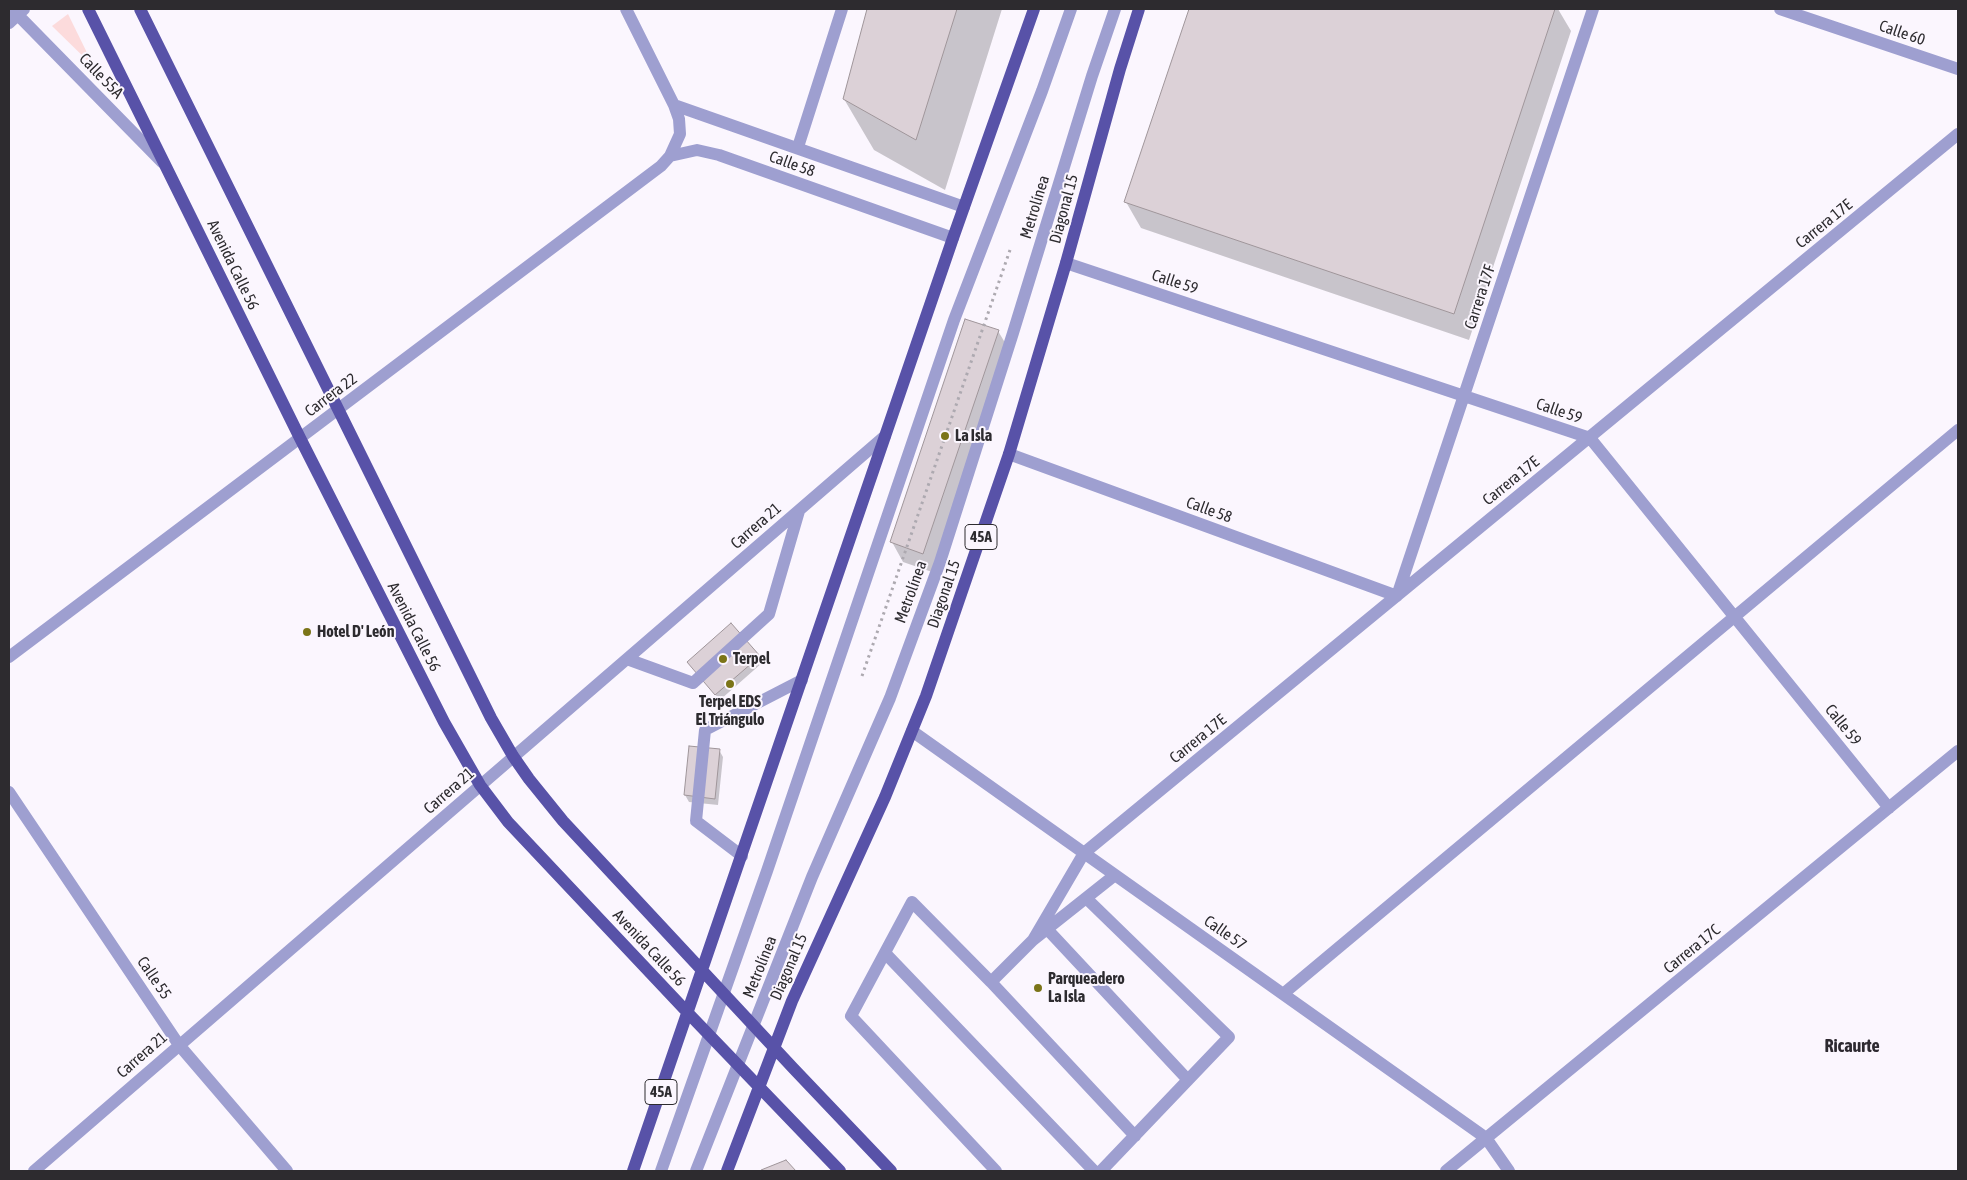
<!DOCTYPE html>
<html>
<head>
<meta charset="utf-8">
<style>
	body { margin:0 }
	#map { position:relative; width:1967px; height:1180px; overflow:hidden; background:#fbf6fe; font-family:"Asap Condensed",sans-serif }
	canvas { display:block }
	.frame { position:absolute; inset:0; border:10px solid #2d2b2f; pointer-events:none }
</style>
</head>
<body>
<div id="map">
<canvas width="1967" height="1180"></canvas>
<div class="frame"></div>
</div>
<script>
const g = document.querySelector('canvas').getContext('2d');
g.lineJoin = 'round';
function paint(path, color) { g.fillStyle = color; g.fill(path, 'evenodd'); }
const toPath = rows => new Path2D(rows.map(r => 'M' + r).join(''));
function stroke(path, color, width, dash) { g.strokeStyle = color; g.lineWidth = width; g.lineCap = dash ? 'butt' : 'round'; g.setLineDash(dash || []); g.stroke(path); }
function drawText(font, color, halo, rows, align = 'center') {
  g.font = font + ' "Asap Condensed",sans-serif'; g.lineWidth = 4; g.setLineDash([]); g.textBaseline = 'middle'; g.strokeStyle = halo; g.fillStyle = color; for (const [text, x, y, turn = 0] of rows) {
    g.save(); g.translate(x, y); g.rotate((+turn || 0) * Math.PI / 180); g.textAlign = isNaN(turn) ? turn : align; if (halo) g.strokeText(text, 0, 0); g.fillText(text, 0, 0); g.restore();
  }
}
paint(toPath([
	[68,14,94,67,52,26]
]), '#fcdbdc');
paint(toPath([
	[869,9,1002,9,945,190,874,150,844,99],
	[1190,9,1558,9,1571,31,1469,340,1141,228,1126,202],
	[998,331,1010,351,935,573,903,562,892,542],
	[759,657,762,663,720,700,689,663],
	[719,750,723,757,718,805,689,802,685,795]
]), '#0003');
const building = toPath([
	[867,9,957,9,916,140,843,99,867,9],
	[1189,9,1555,9,1454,314,1124,202,1189,9],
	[965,319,999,330,923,554,890,542,965,319],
	[731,623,760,656,715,695,687,662,731,623],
	[689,746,720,749,715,799,684,795,689,746],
	[786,1160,796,1171,760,1171,761,1170,786,1160]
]);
paint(building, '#dcd1d7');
stroke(building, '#9f959a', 1);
stroke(toPath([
	[862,676,1010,250]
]), '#ada9b0', 3, [2.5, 4]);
stroke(toPath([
	[12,9,162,162],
	[1780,9,1958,69],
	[9,23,24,9],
	[674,105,964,207],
	[798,147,842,9],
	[670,156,697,150,719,155,953,238],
	[1066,263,1590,438,1889,808],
	[1009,454,1397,596,1593,9],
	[9,657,661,166,670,156,680,134,679,119,674,105,626,9],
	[627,659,693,683,769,614,799,511],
	[912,731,1486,1138,1509,1171],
	[9,792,179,1045,287,1171],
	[742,856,696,821,705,730,802,680],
	[1086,898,1229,1037,1101,1171],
	[1047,929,1188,1080],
	[1033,940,1084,853,1958,134],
	[885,953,1094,1171],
	[991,982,1033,940,1115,875],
	[1283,994,1958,430],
	[34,1171,885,436],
	[661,1171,767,871,954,320,1042,91,1071,9],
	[696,1171,812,877,890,698,940,562,1013,333,1092,76,1115,9],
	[996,1171,851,1016,912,902,991,982,1135,1136],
	[1446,1171,1958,751]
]), '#9e9fd0', 12);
stroke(toPath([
	[88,9,300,438,444,722,480,785,508,822,688,1013,840,1171],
	[140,9,491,718,513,756,529,779,563,821,793,1068,891,1171],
	[633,1171,953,238,1034,9],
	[727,1171,792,1001,885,797,926,696,1009,454,1066,263,1120,69,1139,9]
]), '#5852a8', 12);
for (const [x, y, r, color] of [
	[945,436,5,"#7b7418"],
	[307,632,5,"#7b7418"],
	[723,659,5,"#7b7418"],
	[730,684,5,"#7b7418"],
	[1038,988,5,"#7b7418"]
]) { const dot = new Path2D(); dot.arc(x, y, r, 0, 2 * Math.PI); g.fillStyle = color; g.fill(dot); stroke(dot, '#fbf6fe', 2); }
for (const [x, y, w] of [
	[981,537,32],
	[661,1092,32]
]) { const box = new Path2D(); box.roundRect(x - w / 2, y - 12.5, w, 25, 4); g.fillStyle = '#fbf6fe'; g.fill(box); stroke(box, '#2d2b2f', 1); }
drawText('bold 15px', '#2d2b2f', null, [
	["45A",981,537],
	["45A",661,1092]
]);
drawText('16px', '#2d2b2f', '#fbf6fe', [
	["Calle 60",1902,33,19],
	["Calle 55A",101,76,46],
	["Calle 58",792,164,20],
	["Metrolínea",1035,207,-73],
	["Diagonal 15",1064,209,-75],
	["Carrera 17E",1824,224,-39],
	["Avenida Calle 56",233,265,64],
	["Calle 59",1175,282,18],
	["Carrera 17F",1480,297,-72],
	["Carrera 22",331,395,-37],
	["Calle 59",1559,411,19],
	["Carrera 17E",1511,481,-39],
	["Calle 58",1209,510,20],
	["Carrera 21",756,526,-41],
	["Metrolínea",911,592,-70],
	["Diagonal 15",944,594,-71],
	["Avenida Calle 56",414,627,63],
	["Calle 59",1843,725,51],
	["Carrera 17E",1198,739,-39],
	["Carrera 21",449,791,-41],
	["Calle 57",1225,933,35],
	["Avenida Calle 56",649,948,47],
	["Carrera 17C",1692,949,-39],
	["Metrolínea",760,967,-68],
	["Diagonal 15",789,967,-67],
	["Calle 55",154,978,56],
	["Carrera 21",142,1055,-41]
]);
drawText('bold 16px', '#2d2b2f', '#fbf6fe', [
	["La Isla",955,436],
	["Hotel D' León",317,632],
	["Terpel",733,659],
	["Terpel EDS",730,702,"center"],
	["El Triángulo",730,720,"center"],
	["Parqueadero",1048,979],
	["La Isla",1048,997]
], 'left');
drawText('bold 18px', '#2d2930', '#fbf6fe', [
	["Ricaurte",1852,1046]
]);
</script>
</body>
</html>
